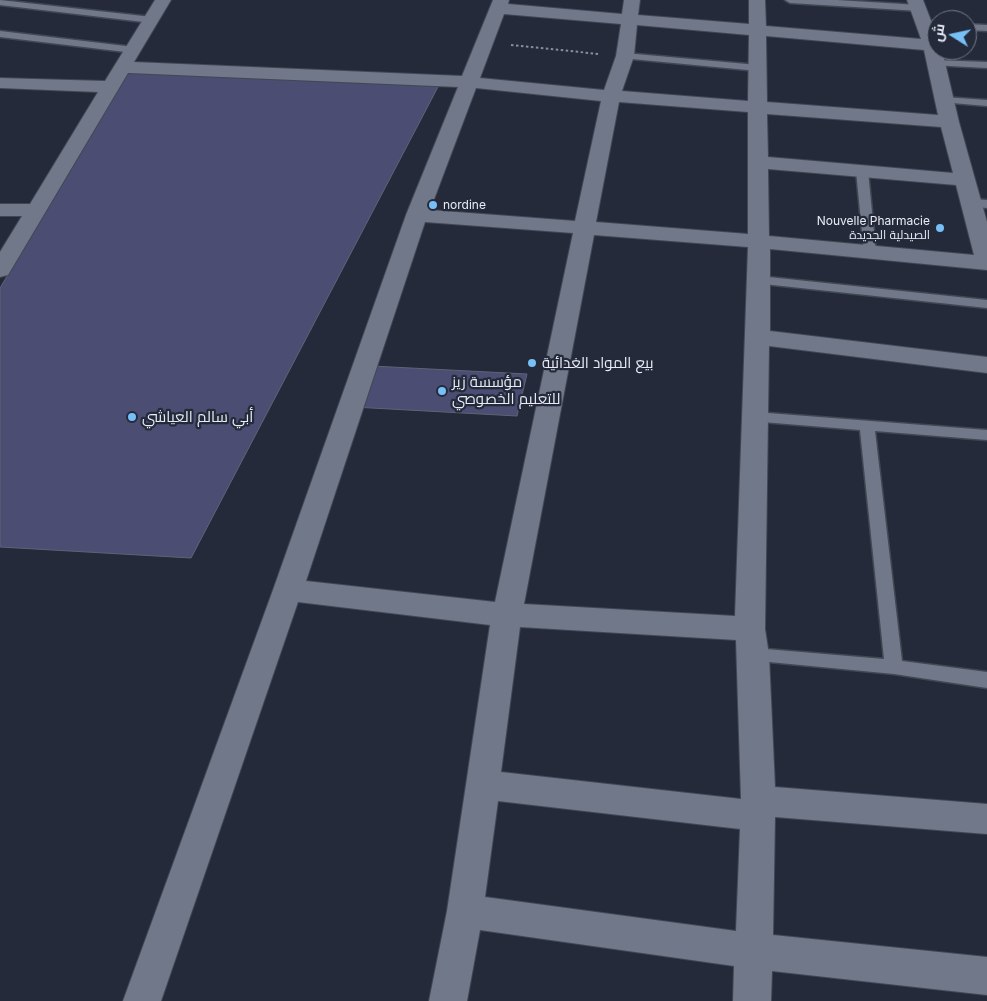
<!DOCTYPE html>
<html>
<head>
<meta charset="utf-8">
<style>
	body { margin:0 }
	#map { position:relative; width:987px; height:1001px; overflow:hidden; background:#242a39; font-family:Inter,Cairo,sans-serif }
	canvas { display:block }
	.north { position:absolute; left:927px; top:10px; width:50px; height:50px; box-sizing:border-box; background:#242a39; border:1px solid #727885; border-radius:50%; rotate:280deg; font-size:14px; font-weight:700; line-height:20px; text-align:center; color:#e8ecf6 }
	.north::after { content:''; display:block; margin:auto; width:18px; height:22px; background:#77bff7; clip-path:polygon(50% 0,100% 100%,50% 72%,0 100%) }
</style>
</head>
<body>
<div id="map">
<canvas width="987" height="1001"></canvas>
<div class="north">ش</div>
</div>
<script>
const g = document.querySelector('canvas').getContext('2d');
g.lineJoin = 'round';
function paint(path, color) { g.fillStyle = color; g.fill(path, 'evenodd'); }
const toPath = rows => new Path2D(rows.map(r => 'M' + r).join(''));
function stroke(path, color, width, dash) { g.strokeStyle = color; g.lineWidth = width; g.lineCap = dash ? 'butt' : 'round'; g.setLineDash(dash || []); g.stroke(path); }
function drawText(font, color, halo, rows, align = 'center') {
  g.font = font + ' Inter,Cairo,sans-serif'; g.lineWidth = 4.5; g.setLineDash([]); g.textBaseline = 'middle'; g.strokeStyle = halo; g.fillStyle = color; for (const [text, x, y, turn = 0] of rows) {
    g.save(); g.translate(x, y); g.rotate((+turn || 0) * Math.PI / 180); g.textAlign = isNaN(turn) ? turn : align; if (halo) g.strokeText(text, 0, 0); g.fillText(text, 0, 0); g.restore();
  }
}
const building = toPath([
	[128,72,439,85,191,558,0,547,0,288,128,72],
	[372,366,527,374,517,416,353,407,372,366]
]);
paint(building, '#4b4d72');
stroke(building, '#616375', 1);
const service = toPath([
	[0,0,152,17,157,20,152,23,0,5,0,0],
	[785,0,837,0,919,5,924,8,919,11,790,3,785,0],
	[967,24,987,25,987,31,967,30,967,24],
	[0,31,134,47,139,50,134,53,0,37,0,31],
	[625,53,758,65,763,68,758,71,621,58,621,54,625,53],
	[935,60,987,62,987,68,931,65,931,61,935,60],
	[944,97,987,100,987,106,940,102,940,98,944,97],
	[862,167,868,171,876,252,870,256,864,252,856,171,862,167],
	[971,199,987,200,987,208,967,206,965,203,967,200,971,199],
	[759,276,987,300,987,308,754,283,752,280,754,277,759,276],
	[755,412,987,430,987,440,875,431,902,661,987,672,987,688,894,674,748,660,745,655,748,650,754,648,884,659,860,430,750,421,747,417,750,413,755,412]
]);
const minor = toPath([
	[155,0,171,0,134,62,462,76,493,0,509,0,508,4,622,14,624,0,640,0,638,15,749,24,749,0,765,0,766,26,921,39,907,0,923,0,937,36,937,50,942,50,959,122,987,222,987,270,770,249,770,331,987,357,987,373,769,346,765,629,769,655,775,787,987,804,987,834,775,817,773,935,987,957,987,995,772,971,771,1001,733,1001,734,966,480,930,467,1001,429,1001,447,911,490,625,298,602,161,1001,123,1001,273,590,406,215,458,87,128,73,11,270,8,275,0,277,0,252,22,216,0,216,0,204,30,204,98,92,0,88,0,78,105,81,155,0],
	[504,14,621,24,616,56,604,90,480,78,504,14],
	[637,25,749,35,748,101,622,91,634,56,637,25],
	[766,36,924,50,938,115,767,102,766,36],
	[476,88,601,101,575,221,430,210,476,88],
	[619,102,748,112,748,234,596,222,619,102],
	[767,114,941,127,953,173,768,157,767,114],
	[768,169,956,185,974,255,769,236,768,169],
	[425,222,573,233,495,602,306,581,425,222],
	[594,235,748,247,735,616,524,604,594,235],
	[520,627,736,640,741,799,501,772,520,627],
	[498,801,740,829,736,931,485,897,498,801]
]);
stroke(service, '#424753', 3);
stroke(minor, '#424753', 2);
stroke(toPath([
	[511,45,599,54]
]), '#898e9a', 2, [2.5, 2.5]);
paint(service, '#707889');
paint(minor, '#707889');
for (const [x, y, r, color] of [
	[433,205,5,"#77bff7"],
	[940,228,5,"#77bff7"],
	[532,363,5,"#77bff7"],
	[442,391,5,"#77bff7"],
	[132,417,5,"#77bff7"]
]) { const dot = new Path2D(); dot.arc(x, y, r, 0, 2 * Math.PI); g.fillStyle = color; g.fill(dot); stroke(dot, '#242a39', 2); }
drawText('12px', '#e8ecf6', '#242a39', [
	["nordine",443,205],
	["Nouvelle Pharmacie",930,221,"right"],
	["الصيدلية الجديدة",930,235,"right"]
], 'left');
drawText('15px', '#e8ecf6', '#242a39', [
	["بيع المواد الغدائية",542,363],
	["مؤسسة زيز",452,382],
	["للتعليم الخصوصي",452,399],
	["أبي سالم العياشي",142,417]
], 'left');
</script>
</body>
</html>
